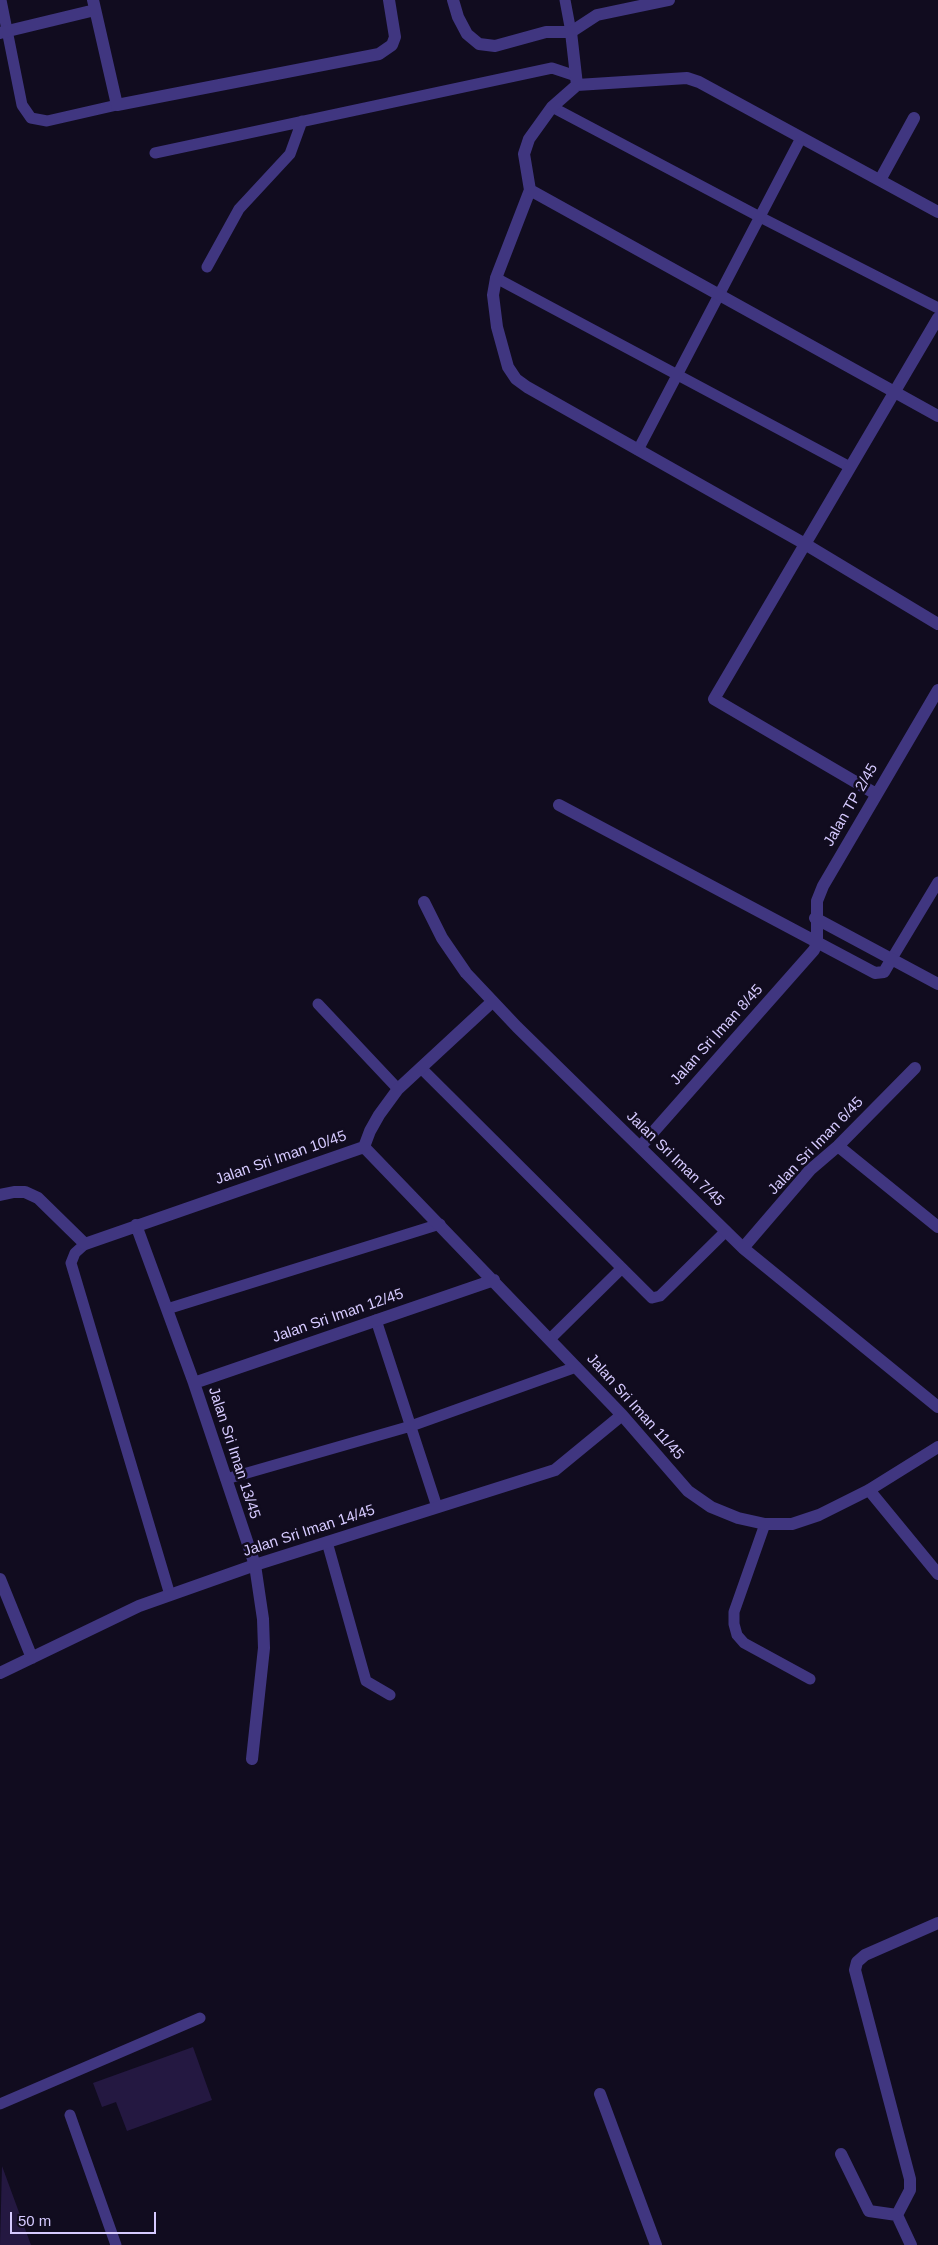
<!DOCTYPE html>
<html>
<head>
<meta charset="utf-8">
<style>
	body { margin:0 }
	#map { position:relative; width:938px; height:2245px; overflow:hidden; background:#110c1f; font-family:Helvetica,sans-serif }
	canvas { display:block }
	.scale { position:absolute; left:10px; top:2212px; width:146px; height:22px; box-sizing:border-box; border:2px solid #d6caff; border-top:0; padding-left:6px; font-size:15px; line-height:18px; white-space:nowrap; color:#d6caff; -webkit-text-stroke:4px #110c1f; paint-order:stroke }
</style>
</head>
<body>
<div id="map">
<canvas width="938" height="2245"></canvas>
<div class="scale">50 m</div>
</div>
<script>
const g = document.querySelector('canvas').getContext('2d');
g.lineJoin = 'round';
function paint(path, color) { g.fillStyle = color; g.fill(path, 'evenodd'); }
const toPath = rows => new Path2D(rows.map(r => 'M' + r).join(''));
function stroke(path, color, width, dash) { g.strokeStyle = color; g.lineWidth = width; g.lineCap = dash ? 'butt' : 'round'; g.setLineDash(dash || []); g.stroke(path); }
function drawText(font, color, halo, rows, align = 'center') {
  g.font = font + ' Helvetica,sans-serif'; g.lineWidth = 5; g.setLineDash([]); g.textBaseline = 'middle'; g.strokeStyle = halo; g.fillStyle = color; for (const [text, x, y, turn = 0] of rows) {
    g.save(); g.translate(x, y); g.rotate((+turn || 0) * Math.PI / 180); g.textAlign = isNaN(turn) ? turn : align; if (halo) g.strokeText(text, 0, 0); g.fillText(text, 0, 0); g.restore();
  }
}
paint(toPath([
	[193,2047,212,2100,127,2131,116,2102,102,2107,93,2083],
	[2,2166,31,2245,0,2245]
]), '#241841');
stroke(toPath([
	[1,0,22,105,31,118,47,121,117,105],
	[565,0,571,32],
	[552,107,760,217,938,308],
	[155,153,552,68,576,76],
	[207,267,239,209,290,154,302,121],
	[496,278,850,467],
	[638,450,801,138],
	[891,960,938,882],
	[318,1004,398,1089],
	[421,1068,652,1298,660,1296,726,1231],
	[85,1244,75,1253,71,1263,170,1595],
	[167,1309,440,1224],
	[376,1320,437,1507],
	[550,1339,621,1269],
	[226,1479,411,1426,576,1367],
	[765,1524,734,1612,734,1624,737,1635,744,1643,810,1679],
	[327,1542,366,1681,390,1695],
	[0,2104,200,2018],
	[70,2115,116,2245]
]), '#403680', 11);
stroke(toPath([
	[93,0,117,105,379,54,392,45,395,37,389,0],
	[453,0,458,17,467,34,479,44,495,46,546,32,571,32],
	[0,33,95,10],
	[577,85,571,32,597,15,669,0],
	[880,180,914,118],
	[530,190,496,278,493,295,497,327,508,367,516,379,527,387,805,544,938,624],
	[938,212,699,82,687,78,577,85,552,107,529,139,524,154,530,190,938,416],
	[876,794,714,699,938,318],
	[559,805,875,973,884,972,891,960],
	[424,902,442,938,466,973,517,1027,743,1248,938,1407],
	[815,918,938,984],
	[838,1146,938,1227],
	[364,1147,622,1415,688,1491,711,1507,738,1518,765,1524,792,1524,819,1515,869,1490,938,1447],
	[640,1147,814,950,817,943,817,901,823,886,938,690],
	[0,1195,14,1192,25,1192,38,1198,85,1244,364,1147,370,1131,379,1115,398,1089,492,1002],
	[136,1225,194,1383,255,1565,263,1619,264,1648,252,1759],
	[743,1248,810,1170,838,1146,915,1068],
	[194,1383,494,1280],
	[869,1490,938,1574],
	[0,1579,32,1658],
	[0,1673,139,1606,255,1565,555,1470,622,1415],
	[600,2094,656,2245],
	[841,2154,869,2211,897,2215],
	[911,2245,897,2215,910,2190,910,2179,855,1970,857,1962,865,1955,938,1923]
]), '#403680', 12);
drawText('15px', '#d6caff', '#110c1f', [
	["Jalan TP 2/45",851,805,-60],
	["Jalan Sri Iman 8/45",717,1035,-48],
	["Jalan Sri Iman 6/45",816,1146,-46],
	["Jalan Sri Iman 10/45",281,1158,-19],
	["Jalan Sri Iman 7/45",675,1159,44],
	["Jalan Sri Iman 12/45",338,1316,-19],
	["Jalan Sri Iman 11/45",635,1407,48],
	["Jalan Sri Iman 13/45",234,1453,72],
	["Jalan Sri Iman 14/45",309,1531,-18]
]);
</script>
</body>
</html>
